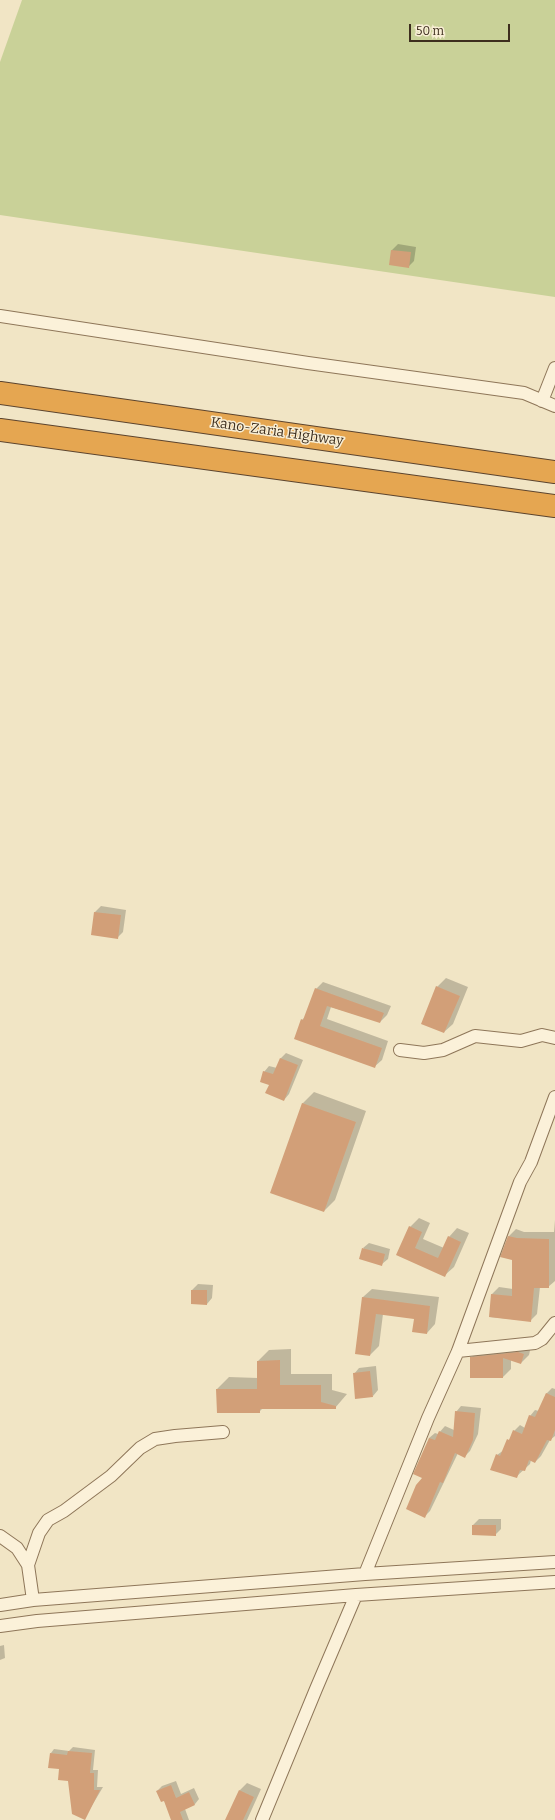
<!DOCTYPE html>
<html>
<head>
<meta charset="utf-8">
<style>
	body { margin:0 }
	#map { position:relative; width:555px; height:1820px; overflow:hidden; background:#f1e5c5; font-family:Bitter,serif }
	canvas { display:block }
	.scale { position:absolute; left:409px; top:24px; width:101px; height:18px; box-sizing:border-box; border:2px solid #3d2e1e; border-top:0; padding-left:5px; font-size:12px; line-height:14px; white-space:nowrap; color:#3d2e1e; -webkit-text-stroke:3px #f8eed5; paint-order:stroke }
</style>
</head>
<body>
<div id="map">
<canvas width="555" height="1820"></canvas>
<div class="scale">50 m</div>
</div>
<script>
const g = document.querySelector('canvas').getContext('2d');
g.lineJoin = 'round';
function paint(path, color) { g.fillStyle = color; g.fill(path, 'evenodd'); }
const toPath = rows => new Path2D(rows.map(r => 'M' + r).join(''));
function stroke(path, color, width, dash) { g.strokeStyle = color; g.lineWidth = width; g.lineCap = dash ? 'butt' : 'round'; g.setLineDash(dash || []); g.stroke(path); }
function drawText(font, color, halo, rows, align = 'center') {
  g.font = font + ' Bitter,serif'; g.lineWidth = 3; g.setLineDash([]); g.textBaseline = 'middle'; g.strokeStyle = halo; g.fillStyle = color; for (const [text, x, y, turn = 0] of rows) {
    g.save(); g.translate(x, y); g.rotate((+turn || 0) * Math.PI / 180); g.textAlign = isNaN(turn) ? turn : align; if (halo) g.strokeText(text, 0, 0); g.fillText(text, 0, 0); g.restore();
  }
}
paint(toPath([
	[22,0,555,0,555,297,0,215,0,62]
]), '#c9d198');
paint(toPath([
	[398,244,416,247,414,261,408,267,390,264,392,250],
	[101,906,126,910,123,932,117,938,92,934,95,912],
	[446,978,468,987,453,1024,444,1032,437,987],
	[323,982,391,1006,387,1015,380,1022,331,1007,327,1019,388,1041,382,1060,374,1067,302,1020,306,1016,316,989],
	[286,1053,303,1060,289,1094,284,1100,270,1084,264,1072,269,1066,277,1068,281,1058],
	[314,1092,366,1111,335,1200,324,1211,302,1104],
	[419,1218,430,1223,423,1239,444,1248,449,1237,457,1228,469,1233,454,1267,445,1275,398,1254,410,1227],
	[555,1220,555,1281,548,1287,540,1287,537,1314,530,1321,490,1317,492,1294,499,1287,513,1289,513,1259,502,1256,509,1236,516,1229,524,1232,554,1232],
	[369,1243,390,1249,388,1259,382,1264,363,1248],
	[198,1284,213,1285,212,1298,207,1304,192,1290],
	[372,1289,439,1297,435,1324,427,1333,415,1318,383,1314,379,1346,370,1355,363,1297],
	[531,1346,529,1355,521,1363,511,1360,511,1369,503,1377,471,1358,479,1350],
	[291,1349,291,1374,332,1374,332,1390,347,1394,335,1408,263,1408,259,1412,218,1412,217,1389,229,1377,258,1378,258,1361,269,1350],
	[376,1366,378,1390,373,1396,354,1374,359,1368],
	[552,1388,555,1389,555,1436,550,1440,541,1456,535,1462,531,1460,530,1464,517,1476,497,1455,504,1450,514,1431,520,1425,525,1428,530,1416,535,1410,539,1411,546,1394],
	[461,1406,481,1408,478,1434,470,1451,464,1457,458,1453,430,1511,425,1516,424,1478,429,1438,435,1433,438,1434,445,1426,454,1430,456,1412],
	[479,1519,501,1519,501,1529,495,1535,473,1525],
	[4,1645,5,1658,0,1660,0,1646],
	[73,1747,95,1750,93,1770,98,1770,97,1787,103,1787,84,1819,68,1780,51,1753,54,1749,69,1751],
	[176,1781,181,1794,194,1788,199,1799,195,1804,185,1809,189,1820,172,1820,164,1800,157,1791,162,1786],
	[247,1783,261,1789,247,1820,226,1820,240,1790]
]), '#0003');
paint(toPath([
	[391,250,411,252,409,268,389,265],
	[94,912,121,915,118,939,91,935],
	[436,986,460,996,444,1033,421,1024],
	[315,988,384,1013,380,1023,327,1006,320,1026,382,1048,375,1068,294,1039,301,1019,303,1020],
	[280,1058,298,1065,284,1101,265,1093,269,1085,260,1082,263,1071,273,1074],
	[302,1103,356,1122,324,1212,270,1193],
	[409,1226,422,1232,415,1248,438,1258,448,1236,461,1242,445,1277,396,1255],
	[508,1236,517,1238,549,1239,549,1288,534,1288,531,1322,489,1317,491,1294,512,1296,512,1260,500,1257],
	[362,1248,385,1254,382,1266,359,1259],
	[191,1290,207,1290,207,1305,191,1304],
	[362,1297,430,1306,427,1334,412,1332,414,1319,376,1314,370,1356,355,1354],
	[518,1352,524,1354,521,1364,503,1358,503,1378,470,1378,470,1357],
	[280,1360,280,1385,321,1385,321,1402,336,1406,336,1409,260,1409,260,1413,217,1413,216,1389,257,1389,257,1361],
	[370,1371,373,1397,355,1399,353,1373],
	[546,1393,555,1397,555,1430,551,1441,547,1440,535,1463,529,1460,525,1471,520,1470,517,1478,490,1470,496,1454,500,1456,507,1439,509,1440,513,1430,522,1434,529,1415,535,1417],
	[455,1411,475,1413,473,1440,465,1458,455,1453,443,1483,440,1482,425,1518,406,1509,416,1485,422,1478,413,1474,429,1438,435,1440,439,1431,453,1437],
	[472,1525,496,1525,496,1536,472,1535],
	[68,1751,92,1753,90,1773,94,1773,94,1790,100,1790,85,1820,72,1814,68,1781,58,1780,59,1769,48,1768,50,1753,67,1755],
	[171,1785,176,1798,189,1792,195,1805,180,1812,183,1820,171,1820,164,1801,161,1802,156,1791],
	[239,1790,254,1797,243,1820,225,1820]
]), '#d29f78');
const street = toPath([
	[0,316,308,363,524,393,555,406],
	[542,401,555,368],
	[400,1050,424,1053,443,1050,475,1036,521,1041,542,1035,555,1038],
	[458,1351,535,1343,542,1339,555,1323],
	[0,1536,17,1548,28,1565,33,1600],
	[28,1565,39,1533,48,1520,64,1511,111,1476,140,1448,155,1439,175,1436,223,1432],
	[365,1574,428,1418,458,1351,520,1182,531,1162,555,1097],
	[0,1605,33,1600,365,1574,555,1562],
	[0,1626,37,1621,356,1595,555,1582],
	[262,1820,316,1689,356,1595]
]);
const highway = toPath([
	[0,393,555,472],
	[0,430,555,506]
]);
stroke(street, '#8e7659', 14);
stroke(highway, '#5c442e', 24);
stroke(street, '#fbf1d9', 12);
stroke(highway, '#e5a651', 22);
drawText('14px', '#3d2e1e', '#f8eed5', [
	["Kano-Zaria Highway",277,432,8]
]);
</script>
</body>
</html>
